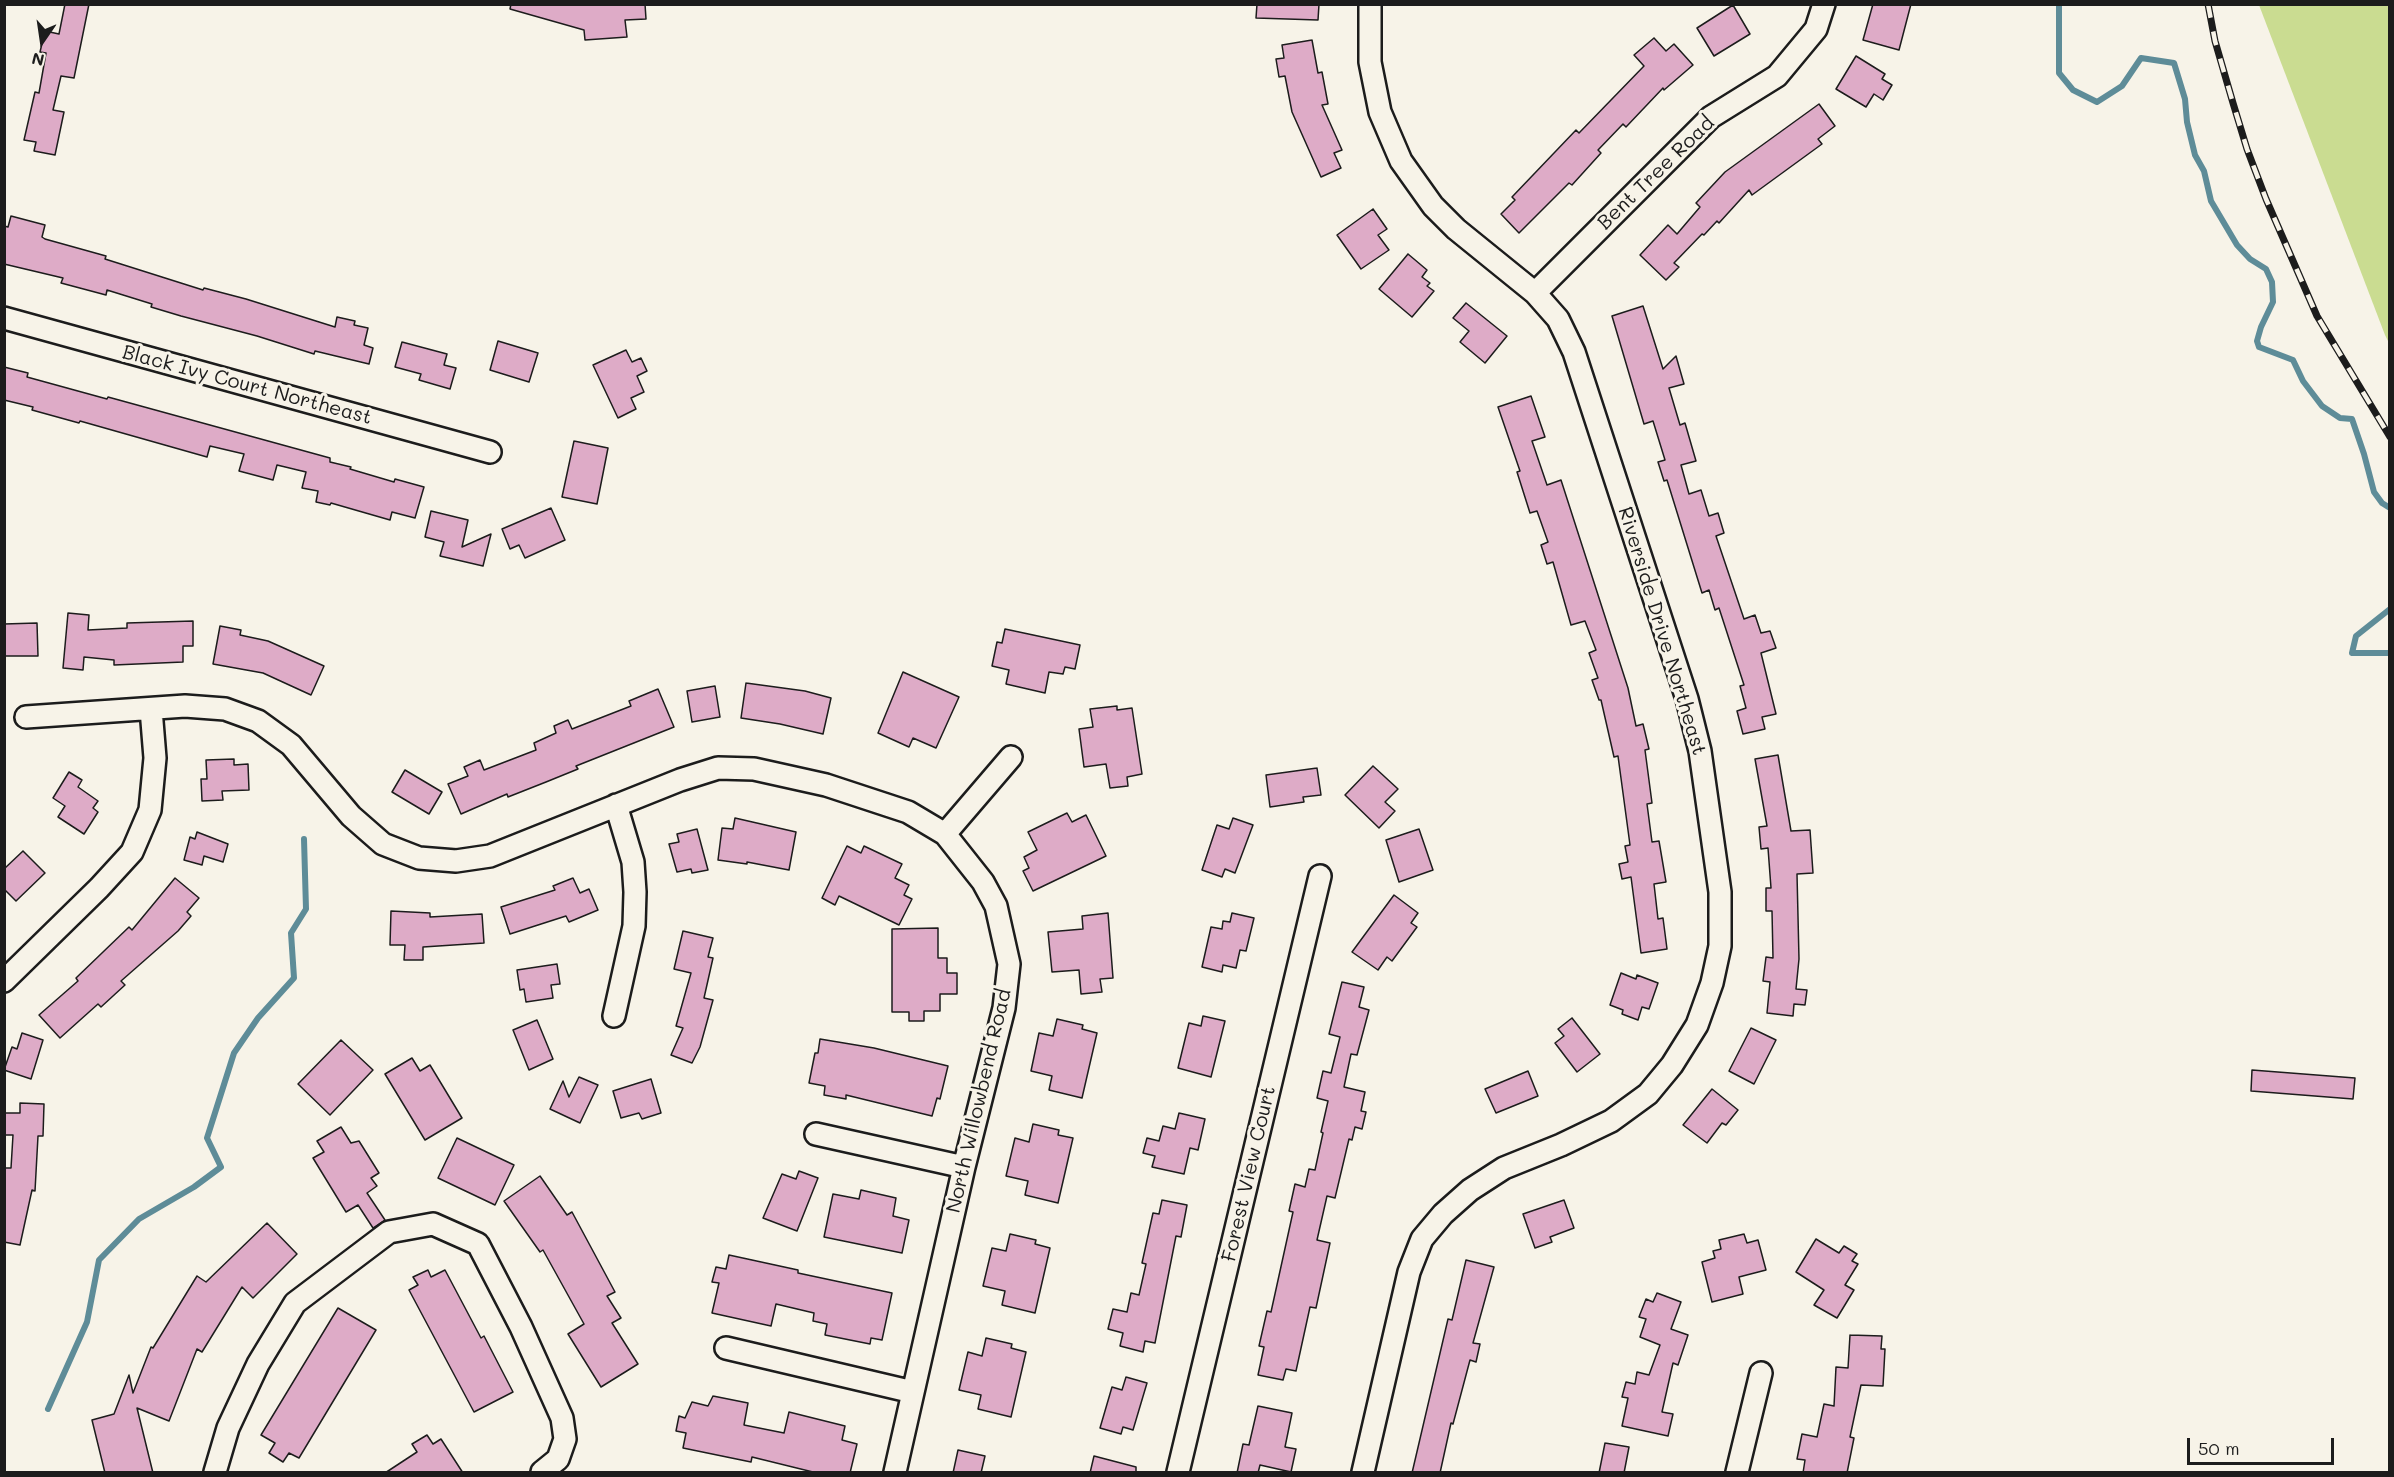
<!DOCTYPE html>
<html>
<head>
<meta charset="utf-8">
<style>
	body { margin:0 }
	#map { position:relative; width:2394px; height:1477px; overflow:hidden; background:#f7f3e8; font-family:Mali,sans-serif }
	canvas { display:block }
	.frame { position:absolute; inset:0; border:6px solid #1c1c1c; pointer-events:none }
	.north { position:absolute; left:12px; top:12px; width:60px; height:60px; -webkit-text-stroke:4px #f7f3e8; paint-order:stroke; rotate:193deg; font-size:16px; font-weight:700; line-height:24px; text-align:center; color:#1c1c1c }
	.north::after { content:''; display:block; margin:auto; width:21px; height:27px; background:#1c1c1c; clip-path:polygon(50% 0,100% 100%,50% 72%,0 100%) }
	.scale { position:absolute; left:2187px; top:1438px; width:147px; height:27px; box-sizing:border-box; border:3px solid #1c1c1c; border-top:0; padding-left:8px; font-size:18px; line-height:21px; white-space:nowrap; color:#1c1c1c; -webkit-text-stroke:4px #f7f3e8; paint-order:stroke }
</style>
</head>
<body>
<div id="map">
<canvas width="2394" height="1477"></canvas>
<div class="frame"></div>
<div class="north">N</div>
<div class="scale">50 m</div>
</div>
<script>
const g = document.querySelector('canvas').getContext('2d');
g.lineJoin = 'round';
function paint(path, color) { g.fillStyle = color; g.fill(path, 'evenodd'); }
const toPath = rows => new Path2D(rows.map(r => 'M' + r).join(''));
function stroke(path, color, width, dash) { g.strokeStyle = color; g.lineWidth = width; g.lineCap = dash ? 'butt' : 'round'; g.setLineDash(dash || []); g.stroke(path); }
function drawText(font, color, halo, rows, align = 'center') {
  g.font = font + ' Mali,sans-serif'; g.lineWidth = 6; g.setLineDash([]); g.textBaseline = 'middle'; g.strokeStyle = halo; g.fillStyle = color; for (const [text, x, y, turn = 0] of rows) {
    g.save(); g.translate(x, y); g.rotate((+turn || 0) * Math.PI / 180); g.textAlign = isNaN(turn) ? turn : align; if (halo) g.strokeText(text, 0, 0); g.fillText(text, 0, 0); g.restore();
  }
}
paint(toPath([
	[2259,5,2389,5,2389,343,2385,335]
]), '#cadc91');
stroke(toPath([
	[2059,4,2059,73,2073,90,2097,102,2122,86,2141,58,2174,63,2185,99,2187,122,2195,155,2204,171,2211,201,2237,245,2250,259,2266,269,2272,282,2273,302,2261,327,2257,341,2259,347,2293,360,2303,381,2322,406,2340,418,2352,419,2364,454,2374,492,2382,503,2390,508],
	[2390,609,2356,636,2352,653,2390,653],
	[48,1409,87,1322,99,1260,139,1219,194,1187,221,1167,207,1138,234,1053,258,1018,294,978,291,933,306,909,304,839]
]), '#5e8c98', 6);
const building = toPath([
	[65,4,89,4,74,78,61,76,53,110,64,112,55,155,34,151,36,142,24,140,35,92,39,93,46,53,40,52,45,31,59,34,65,4],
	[511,4,645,4,646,19,625,20,627,37,585,40,584,30,510,9,511,4],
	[1257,4,1319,4,1318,20,1256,18,1257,4],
	[1873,4,1911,4,1899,50,1863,40,1873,4],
	[1733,5,1750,34,1714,56,1697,28,1733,5],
	[1654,38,1666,51,1674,44,1693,65,1664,90,1663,88,1626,127,1623,124,1598,150,1601,153,1572,185,1569,183,1519,233,1501,214,1515,200,1512,197,1576,130,1579,133,1644,66,1634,55,1654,38],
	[1312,40,1318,73,1322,72,1328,104,1322,105,1342,150,1334,153,1341,168,1321,177,1292,112,1285,76,1279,77,1276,59,1284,58,1282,45,1312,40],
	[1856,56,1885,74,1882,79,1892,85,1883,100,1874,94,1866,107,1836,89,1856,56],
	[1819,104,1835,126,1818,139,1822,144,1752,195,1749,190,1719,223,1717,221,1704,235,1702,234,1674,263,1679,267,1666,280,1640,255,1668,225,1677,234,1700,207,1696,203,1725,172,1819,104],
	[1373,209,1387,229,1378,235,1389,250,1361,269,1337,235,1373,209],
	[11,216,45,225,42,237,45,239,106,256,105,259,203,290,204,288,246,299,335,327,337,317,355,321,354,325,368,328,364,345,373,348,369,364,315,351,314,354,257,336,181,316,151,307,152,304,107,290,106,295,61,283,63,278,4,264,4,226,8,227,11,216],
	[1408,254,1427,270,1422,277,1430,283,1427,286,1434,291,1412,317,1379,289,1408,254],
	[1466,303,1507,336,1485,363,1460,342,1469,331,1453,318,1466,303],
	[1643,306,1663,369,1676,356,1684,384,1669,388,1680,425,1685,423,1696,461,1681,465,1689,494,1701,490,1709,516,1718,513,1724,533,1716,536,1744,619,1755,615,1761,633,1770,631,1776,648,1761,653,1776,714,1762,717,1765,729,1743,734,1737,711,1746,708,1740,686,1744,685,1719,608,1715,610,1709,590,1702,593,1667,480,1664,481,1658,462,1665,460,1653,421,1644,424,1612,316,1643,306],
	[498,341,538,353,529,382,490,370,498,341],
	[402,342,447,354,444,365,456,368,450,389,419,380,421,374,395,367,402,342],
	[626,350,632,362,641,358,647,371,637,376,644,392,631,398,636,409,618,418,593,365,626,350],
	[4,367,28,373,27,377,107,399,108,397,330,458,330,462,351,467,350,469,394,482,395,479,424,487,415,518,392,512,390,520,331,503,330,505,316,502,318,491,302,488,306,472,277,465,273,480,239,471,244,454,210,446,207,457,80,421,79,423,32,410,33,407,4,400,4,367],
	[1531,396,1545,437,1532,441,1547,485,1561,480,1628,688,1636,726,1643,724,1649,749,1645,750,1652,803,1647,804,1652,842,1659,841,1666,882,1654,884,1658,919,1663,918,1667,949,1641,953,1631,877,1622,879,1619,864,1628,862,1625,846,1630,845,1618,756,1614,757,1601,700,1599,700,1592,680,1598,678,1589,653,1596,650,1585,621,1571,625,1553,562,1547,564,1541,545,1548,542,1537,511,1530,513,1517,472,1520,471,1498,407,1531,396],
	[574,441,608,448,597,504,562,497,574,441],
	[551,508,565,540,525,558,519,545,510,549,502,529,551,508],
	[431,511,468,520,462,547,491,534,483,566,440,556,444,542,425,537,431,511],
	[68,613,89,615,88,630,127,628,127,623,193,621,193,646,183,646,183,662,114,665,114,660,84,657,83,670,63,668,68,613],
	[37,623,38,656,4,656,4,624,37,623],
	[220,626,241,630,240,635,268,641,324,666,311,695,263,673,213,664,220,626],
	[1005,629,1080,645,1075,669,1065,667,1063,674,1049,672,1045,693,1006,684,1009,670,992,666,997,642,1002,643,1005,629],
	[903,672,959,697,936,748,913,738,909,747,878,733,903,672],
	[746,683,805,691,831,698,823,734,780,724,741,718,746,683],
	[715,686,720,717,692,722,687,691,715,686],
	[658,689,674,727,576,766,578,769,546,782,508,797,507,794,461,814,448,784,468,776,464,767,480,760,484,770,536,750,534,743,556,733,554,726,568,720,572,729,631,706,629,701,658,689],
	[1117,706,1117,710,1132,708,1142,774,1127,777,1128,786,1110,788,1106,764,1084,767,1079,729,1093,727,1090,709,1117,706],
	[1778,755,1791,831,1810,830,1813,873,1797,874,1799,959,1796,989,1807,990,1805,1005,1794,1004,1793,1016,1767,1013,1770,982,1763,981,1766,957,1773,958,1772,911,1766,911,1766,888,1771,888,1768,848,1761,849,1759,827,1767,826,1755,759,1778,755],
	[234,759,234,765,248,764,249,790,222,791,223,800,202,801,201,779,207,779,206,760,234,759],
	[1373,766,1398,789,1385,802,1395,811,1379,828,1345,795,1373,766],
	[1317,768,1321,795,1303,797,1304,802,1270,807,1266,775,1317,768],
	[405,770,442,792,429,814,392,792,405,770],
	[69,772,82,780,78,787,98,801,93,808,98,812,84,834,58,817,65,806,53,798,69,772],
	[1067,813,1072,822,1086,815,1106,856,1033,891,1023,871,1029,868,1024,857,1037,850,1028,832,1067,813],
	[735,818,796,832,789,870,747,862,747,864,718,860,722,828,733,829,735,818],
	[1233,818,1253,825,1235,873,1225,869,1222,877,1202,870,1217,825,1229,829,1233,818],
	[697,829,708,870,692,873,691,869,677,872,669,844,679,842,677,834,697,829],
	[1419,829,1433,870,1399,882,1386,840,1419,829],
	[197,832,228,844,223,862,204,856,202,865,184,860,190,837,195,839,197,832],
	[847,846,861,853,864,846,902,864,895,878,909,885,904,895,912,899,899,925,839,896,835,905,822,898,847,846],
	[23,851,45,873,16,901,4,889,4,869,23,851],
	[175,878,199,898,187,912,191,916,178,931,121,981,125,985,101,1007,98,1004,60,1038,39,1015,78,981,76,978,129,927,132,930,175,878],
	[573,878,580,893,589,889,598,910,569,922,566,916,510,934,501,907,555,890,553,886,573,878],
	[1394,895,1418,913,1411,923,1417,927,1392,961,1387,957,1378,970,1352,952,1394,895],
	[391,911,430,913,430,917,482,914,484,943,423,947,423,960,404,960,405,945,390,945,391,911],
	[1108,913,1113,978,1100,979,1102,992,1081,994,1079,970,1052,972,1048,932,1083,929,1082,916,1108,913],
	[1232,913,1254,918,1246,951,1240,950,1236,968,1223,965,1222,972,1202,967,1211,927,1222,929,1223,921,1230,922,1232,913],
	[938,928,938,958,947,958,947,973,957,973,957,994,940,994,940,1011,924,1011,924,1021,909,1021,909,1012,892,1012,892,929,938,928],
	[683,931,713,938,708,957,713,958,704,998,713,1000,700,1047,692,1063,671,1055,683,1028,676,1026,691,973,674,969,683,931],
	[557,964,560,984,551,985,553,998,526,1002,524,989,520,990,517,970,557,964],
	[1621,973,1636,979,1637,975,1658,983,1649,1009,1642,1007,1638,1020,1622,1014,1623,1010,1610,1005,1621,973],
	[1342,982,1364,987,1359,1007,1369,1010,1357,1055,1351,1054,1344,1087,1365,1092,1361,1111,1366,1112,1362,1129,1355,1127,1352,1140,1349,1139,1335,1198,1327,1196,1317,1240,1330,1243,1316,1308,1310,1307,1296,1371,1286,1369,1283,1380,1258,1375,1264,1347,1259,1346,1267,1311,1271,1312,1293,1212,1289,1211,1295,1184,1305,1187,1309,1169,1315,1170,1323,1133,1321,1132,1328,1101,1317,1098,1323,1071,1331,1073,1340,1037,1329,1034,1342,982],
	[1203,1016,1225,1021,1211,1077,1178,1068,1189,1023,1201,1026,1203,1016],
	[1572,1018,1600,1054,1577,1072,1555,1043,1564,1036,1558,1029,1572,1018],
	[1057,1019,1083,1025,1082,1029,1097,1033,1082,1098,1049,1090,1052,1076,1031,1071,1039,1033,1053,1036,1057,1019],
	[537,1020,553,1059,529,1070,513,1030,537,1020],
	[1751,1028,1776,1040,1754,1084,1729,1071,1751,1028],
	[22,1033,43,1040,31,1079,4,1070,12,1047,17,1049,22,1033],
	[820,1039,874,1048,948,1066,940,1099,937,1098,932,1116,846,1095,846,1099,824,1095,825,1086,809,1083,815,1053,818,1053,820,1039],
	[341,1040,373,1070,330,1115,298,1084,341,1040],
	[412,1058,420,1071,430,1065,462,1118,425,1140,385,1074,412,1058],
	[2252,1070,2355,1078,2353,1099,2251,1091,2252,1070],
	[1528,1071,1538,1096,1496,1113,1485,1089,1528,1071],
	[579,1077,598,1085,580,1123,550,1109,563,1081,569,1097,579,1077],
	[651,1079,661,1113,642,1119,639,1113,621,1118,613,1091,651,1079],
	[1712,1089,1738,1110,1726,1125,1722,1123,1707,1143,1683,1125,1712,1089],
	[20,1103,44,1104,43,1136,38,1136,35,1191,32,1190,20,1245,4,1242,4,1168,11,1168,13,1135,4,1135,4,1113,20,1113,20,1103],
	[1179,1113,1205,1119,1198,1150,1190,1148,1184,1174,1152,1167,1155,1156,1143,1153,1147,1138,1159,1141,1163,1126,1175,1129,1179,1113],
	[1033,1124,1059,1130,1058,1135,1073,1138,1058,1203,1025,1195,1028,1181,1006,1176,1015,1138,1029,1142,1033,1124],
	[341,1127,351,1143,359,1141,379,1173,371,1178,377,1186,367,1193,385,1220,373,1228,358,1205,346,1212,313,1158,324,1152,317,1141,341,1127],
	[457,1138,514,1165,495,1205,438,1178,457,1138],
	[799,1171,818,1178,797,1231,763,1218,782,1174,796,1179,799,1171],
	[540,1176,567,1215,572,1212,615,1292,607,1296,621,1318,612,1323,638,1364,601,1387,568,1334,584,1324,543,1250,540,1252,504,1201,540,1176],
	[861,1190,896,1198,893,1216,909,1220,902,1253,824,1237,833,1194,859,1199,861,1190],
	[1162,1200,1187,1205,1181,1237,1176,1236,1155,1343,1145,1341,1143,1352,1120,1346,1123,1333,1108,1329,1113,1309,1127,1312,1131,1293,1139,1295,1146,1264,1142,1263,1153,1213,1159,1214,1162,1200],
	[1564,1200,1574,1228,1550,1237,1552,1242,1535,1248,1523,1214,1564,1200],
	[267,1223,297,1254,253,1298,242,1287,202,1352,197,1349,169,1421,137,1408,153,1473,105,1473,92,1420,114,1414,129,1375,133,1393,151,1347,153,1348,197,1276,206,1282,267,1223],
	[1010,1234,1036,1240,1035,1244,1050,1248,1035,1313,1002,1305,1005,1291,983,1286,992,1248,1006,1251,1010,1234],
	[1744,1234,1747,1243,1758,1240,1766,1270,1739,1277,1743,1294,1712,1302,1702,1262,1715,1258,1713,1251,1721,1249,1719,1240,1744,1234],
	[1816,1239,1839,1253,1844,1246,1857,1254,1852,1261,1858,1264,1845,1285,1854,1290,1837,1318,1814,1305,1824,1290,1796,1272,1816,1239],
	[729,1255,798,1270,798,1273,892,1293,882,1340,871,1338,870,1344,825,1335,827,1324,813,1321,814,1313,776,1304,771,1326,712,1313,719,1283,712,1282,716,1267,726,1269,729,1255],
	[1466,1260,1494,1267,1473,1343,1480,1344,1476,1362,1470,1360,1453,1424,1451,1423,1440,1473,1412,1473,1448,1319,1452,1320,1466,1260],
	[428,1270,431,1277,445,1270,481,1338,484,1336,513,1392,474,1412,409,1290,418,1285,413,1277,428,1270],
	[1657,1293,1681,1302,1671,1329,1688,1335,1678,1365,1673,1363,1662,1412,1673,1414,1668,1436,1622,1426,1628,1398,1622,1397,1626,1382,1635,1384,1637,1372,1649,1375,1660,1345,1640,1337,1646,1319,1639,1317,1646,1299,1653,1302,1657,1293],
	[338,1308,376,1330,299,1458,289,1453,283,1462,269,1453,275,1443,261,1435,338,1308],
	[1850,1335,1882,1336,1881,1349,1885,1349,1883,1386,1861,1385,1850,1437,1854,1438,1847,1473,1803,1473,1805,1460,1797,1459,1802,1434,1817,1437,1824,1404,1834,1406,1836,1367,1848,1368,1850,1335],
	[986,1338,1012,1344,1011,1348,1026,1352,1011,1417,978,1409,981,1395,959,1390,968,1352,982,1356,986,1338],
	[1126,1377,1147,1383,1133,1430,1123,1427,1121,1434,1100,1428,1112,1387,1122,1390,1126,1377],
	[713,1396,748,1403,744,1425,784,1433,789,1412,845,1426,842,1440,857,1444,850,1473,817,1473,752,1457,751,1462,683,1448,686,1433,676,1431,679,1416,685,1418,692,1402,708,1406,713,1396],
	[1258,1406,1292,1413,1285,1447,1296,1449,1291,1472,1260,1465,1258,1473,1237,1473,1243,1444,1249,1445,1258,1406],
	[427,1435,433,1444,441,1439,463,1473,385,1473,417,1452,412,1444,427,1435],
	[1605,1443,1629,1447,1624,1473,1599,1473,1605,1443],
	[958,1450,985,1456,981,1473,953,1473,958,1450],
	[1094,1456,1136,1467,1136,1473,1090,1473,1094,1456]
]);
paint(building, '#deabc7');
stroke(building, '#1c1c1c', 1.5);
const minor = toPath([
	[1535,293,1711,117,1777,76,1816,29,1824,4],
	[4,318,490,452],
	[26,717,185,706,225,709,258,721,291,745,351,816,383,844,419,858,456,861,490,856,680,780,718,768,754,769,826,785,908,812,945,834,983,882,996,906,1009,964,1004,1008,964,1167,895,1472],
	[945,834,1011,757],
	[4,981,99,888,132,852,150,810,155,758,151,709],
	[614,1016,634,926,635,892,633,862,616,805],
	[816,1134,964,1167],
	[726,1348,913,1392],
	[215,1472,228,1428,258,1364,295,1303,389,1232,433,1224,478,1244,521,1327,562,1418,565,1439,558,1459,542,1472],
	[1178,1472,1320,876],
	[1363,1472,1409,1272,1422,1239,1443,1214,1470,1190,1504,1168,1561,1145,1611,1121,1648,1094,1672,1065,1697,1025,1712,983,1720,946,1720,892,1700,751,1687,699,1574,352,1558,319,1535,293,1456,229,1433,206,1401,161,1380,112,1370,62,1370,4],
	[1737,1472,1761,1373]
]);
stroke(minor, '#1c1c1c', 26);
stroke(minor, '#f7f3e8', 21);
const rail = toPath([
	[2208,4,2215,41,2233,103,2247,149,2266,199,2317,316,2390,437]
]);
stroke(rail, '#1c1c1c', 7);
stroke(rail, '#f7f3e8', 4.5, [14]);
drawText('20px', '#1c1c1c', '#f7f3e8', [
	["Bent Tree Road",1656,173,-44],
	["Black Ivy Court Northeast",247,385,15],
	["Riverside Drive Northeast",1662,631,73],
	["North Willowbend Road",979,1101,-77],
	["Forest View Court",1249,1174,-77]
]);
</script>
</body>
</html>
